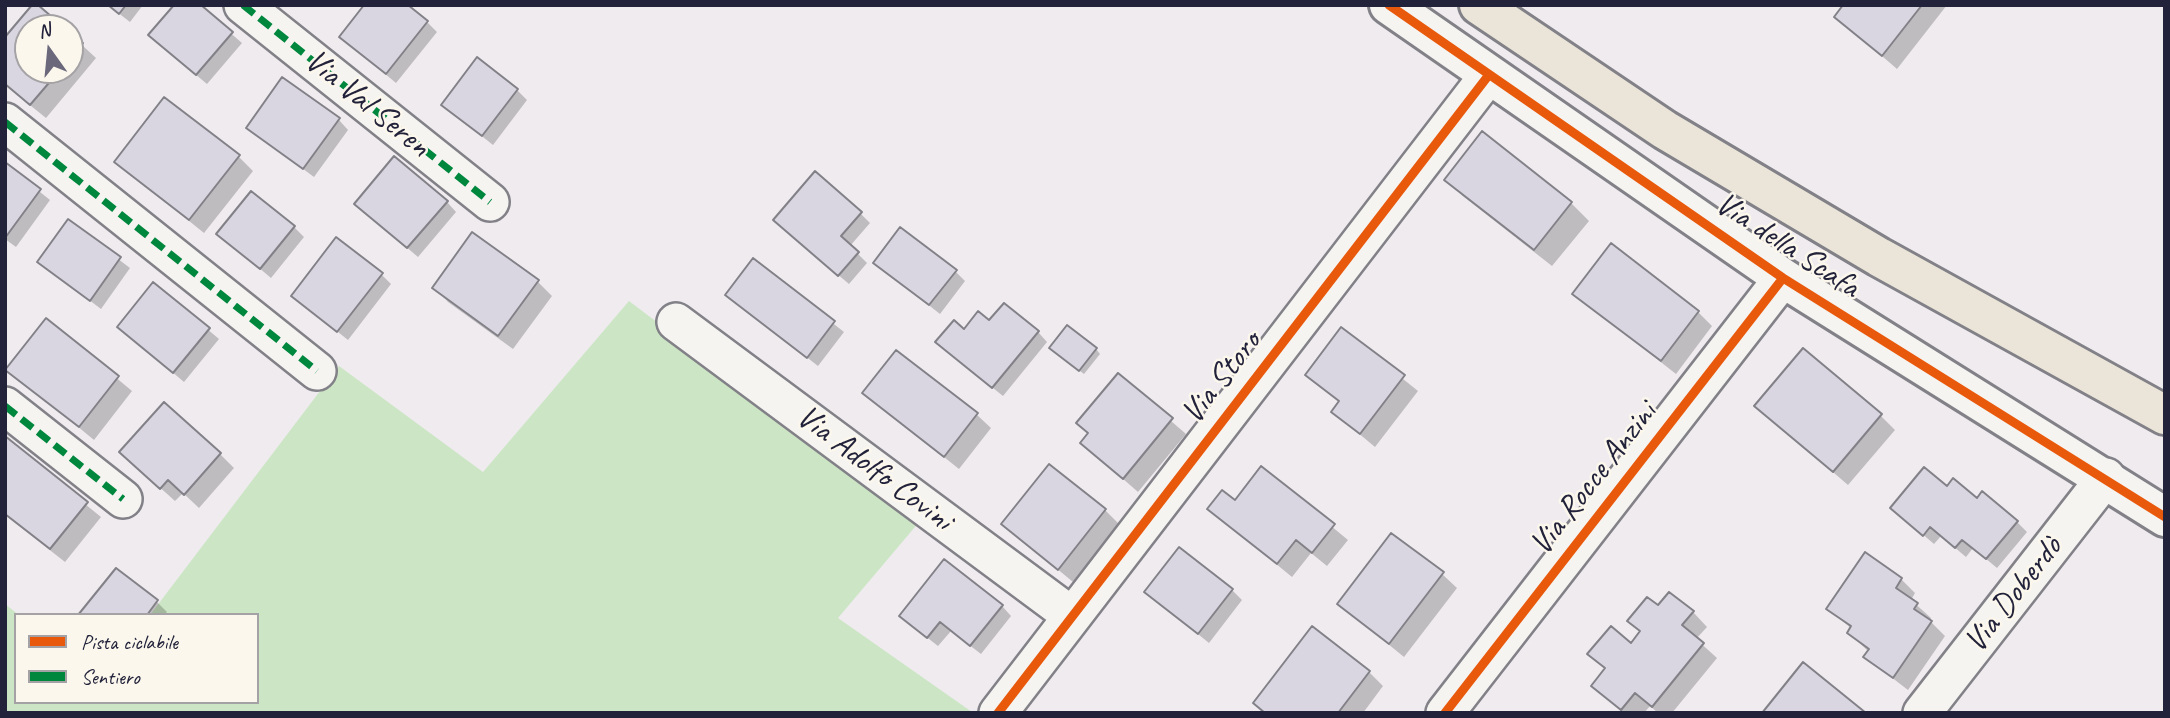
<!DOCTYPE html>
<html>
<head>
<meta charset="utf-8">
<style>
	body { margin:0 }
	#map { position:relative; width:2170px; height:718px; overflow:hidden; background:#efebef; font-family:Caveat,sans-serif }
	canvas { display:block }
	.frame { position:absolute; inset:0; border:7px solid #22223b; pointer-events:none }
	.legend { position:absolute; left:14px; top:613px; width:245px; height:91px; box-sizing:border-box; background:#fbf7ec; border:2px solid #a4a2a5; margin:0; padding:9px 12px; list-style:none; font-size:21px; color:#22223b }
	.legend li { display:flex; align-items:center; gap:14px; height:35px }
	.legend b { width:35px; border:2px solid #a4a2a5 }
	.north { position:absolute; left:14px; top:14px; width:70px; height:70px; box-sizing:border-box; background:#fbf7ec; border:2px solid #a4a2a5; border-radius:50%; rotate:345deg; font-size:19px; font-weight:700; line-height:28px; text-align:center; color:#22223b }
	.north::after { content:''; display:block; margin:auto; width:24px; height:32px; background:#6a687a; clip-path:polygon(50% 0,100% 100%,50% 72%,0 100%) }
</style>
</head>
<body>
<div id="map">
<canvas width="2170" height="718"></canvas>
<div class="frame"></div>
<ul class="legend">
<li><b style="height:9px;background:#e8590c"></b>Pista ciclabile</li>
<li><b style="height:9px;background:#00873e"></b>Sentiero</li>
</ul>
<div class="north">N</div>
</div>
<script>
const g = document.querySelector('canvas').getContext('2d');
g.lineJoin = 'round';
function paint(path, color) { g.fillStyle = color; g.fill(path, 'evenodd'); }
const toPath = rows => new Path2D(rows.map(r => 'M' + r).join(''));
function stroke(path, color, width, dash) { g.strokeStyle = color; g.lineWidth = width; g.lineCap = dash ? 'butt' : 'round'; g.setLineDash(dash || []); g.stroke(path); }
function drawText(font, color, halo, rows, align = 'center') {
  g.font = font + ' Caveat,sans-serif'; g.lineWidth = 5; g.setLineDash([]); g.textBaseline = 'middle'; g.strokeStyle = halo; g.fillStyle = color; for (const [text, x, y, turn = 0] of rows) {
    g.save(); g.translate(x, y); g.rotate((+turn || 0) * Math.PI / 180); g.textAlign = isNaN(turn) ? turn : align; if (halo) g.strokeText(text, 0, 0); g.fillText(text, 0, 0); g.restore();
  }
}
paint(toPath([
	[629,301,920,521,838,618,972,712,5,713,5,604,19,615,16,615,16,702,257,702,257,615,150,615,339,366,483,472]
]), '#cce6c5');
paint(toPath([
	[34,5,62,28,28,28,28,70,70,70,70,34,96,58,46,118,5,85,5,40],
	[108,5,143,5,130,22],
	[198,5,242,43,207,84,160,45],
	[1846,5,1947,5,1897,69,1837,17],
	[427,22,437,32,396,83,341,37],
	[517,90,527,100,493,145,443,105],
	[339,120,348,130,314,177,248,128],
	[239,157,253,171,204,233,116,162],
	[5,164,50,200,16,247,5,239],
	[1446,180,1571,203,1589,221,1552,266,1464,197],
	[447,202,456,212,418,257,366,213],
	[860,213,870,223,850,246,867,263,849,284,785,230],
	[68,221,130,268,101,309,39,262],
	[294,227,304,237,271,278,219,234],
	[754,261,844,332,818,366,727,295],
	[875,263,955,271,965,281,940,314],
	[381,274,391,284,348,340,293,296],
	[538,282,552,296,513,349,448,302,434,287],
	[154,284,219,339,184,382,119,327],
	[1574,294,1698,312,1712,326,1676,374],
	[47,320,132,391,94,440,8,369],
	[989,323,1038,332,1047,342,1003,396,948,352,964,331],
	[1342,330,1418,391,1375,447,1333,412,1340,403,1307,375],
	[1096,349,1100,354,1084,374,1056,353],
	[1118,375,1186,434,1138,492,1082,443,1090,434],
	[864,393,976,414,991,428,959,469],
	[1756,406,1881,416,1895,430,1848,485],
	[5,439,101,517,65,562,5,515],
	[220,454,234,468,199,508,183,493,175,501,136,466],
	[1262,469,1348,540,1327,566,1311,553,1292,577,1209,509,1236,502],
	[1947,488,2017,522,2027,532,1997,568,1973,548,1966,557,1941,536,1934,544,1892,508],
	[1105,510,1119,524,1073,582,1003,524],
	[116,570,157,602,167,612,164,615,81,615],
	[1442,574,1457,588,1404,657,1339,604],
	[1901,579,1915,593,1911,600,1931,618,1930,621,1945,636,1908,690,1865,657,1869,652,1849,633,1852,629,1828,609],
	[1232,590,1242,600,1209,643,1146,592],
	[1002,606,1011,616,981,654,951,631,938,646,911,625],
	[1658,608,1693,612,1707,627,1696,639,1717,658,1672,713,1658,713,1650,706,1644,713,1623,713,1593,686,1606,670,1590,654,1631,645,1641,633,1629,620],
	[1369,672,1383,686,1363,713,1265,713]
]), '#0003');
const building = toPath([
	[32,5,38,5,65,28,28,28,28,70,60,70,30,105,5,84,5,37,32,5],
	[108,5,126,5,119,14,108,5],
	[174,5,201,5,233,32,196,75,148,35,174,5],
	[364,5,408,5,428,21,386,74,339,37,364,5],
	[1843,5,1922,5,1882,56,1834,17,1843,5],
	[70,32,83,43,70,58,70,32],
	[477,57,518,89,482,136,441,105,477,57],
	[282,77,340,118,303,169,246,128,282,77],
	[164,97,240,155,189,220,114,162,164,97],
	[1482,131,1572,202,1534,250,1444,180,1482,131],
	[394,156,448,201,407,248,354,204,394,156],
	[5,162,41,189,5,238,5,162],
	[815,171,862,212,841,236,859,252,838,276,773,220,815,171],
	[251,191,295,226,260,269,216,234,251,191],
	[68,219,121,257,90,301,37,262,68,219],
	[900,227,957,270,929,305,873,263,900,227],
	[472,232,539,280,498,336,432,288,472,232],
	[336,237,383,273,337,332,291,296,336,237],
	[1611,243,1699,311,1661,361,1572,294,1611,243],
	[753,258,835,321,807,358,725,295,753,258],
	[153,282,210,328,173,373,117,327,153,282],
	[1004,303,1039,331,992,388,935,342,954,320,964,329,978,311,989,320,1004,303],
	[46,318,119,376,79,427,5,370,46,318],
	[1067,325,1097,348,1079,371,1049,348,1067,325],
	[1341,327,1405,375,1360,434,1331,412,1339,401,1305,375,1341,327],
	[1803,348,1882,414,1833,472,1754,406,1803,348],
	[896,350,978,413,944,457,862,393,896,350],
	[1118,373,1173,418,1123,479,1080,443,1088,433,1076,423,1118,373],
	[164,402,221,453,184,495,168,480,160,489,119,452,164,402],
	[5,436,88,502,50,549,5,514,5,436],
	[1049,464,1106,509,1058,570,1001,524,1049,464],
	[1261,466,1335,524,1312,553,1296,540,1277,564,1207,509,1222,490,1235,500,1261,466],
	[1924,467,1947,486,1953,478,1977,498,1982,491,2018,521,1986,559,1962,540,1955,548,1930,527,1923,536,1890,508,1924,467],
	[1391,533,1444,572,1389,644,1337,604,1391,533],
	[1179,547,1233,589,1198,634,1144,592,1179,547],
	[1865,552,1902,578,1896,588,1918,603,1914,609,1932,621,1893,678,1863,657,1869,649,1847,633,1851,626,1826,609,1865,552],
	[944,559,1003,605,970,646,940,622,927,638,899,616,944,559],
	[116,568,158,600,147,615,78,615,116,568],
	[1669,592,1694,611,1682,625,1704,643,1652,707,1635,693,1621,710,1591,686,1605,668,1587,654,1611,626,1631,643,1640,631,1627,621,1647,597,1658,605,1669,592],
	[1312,626,1370,671,1338,713,1265,713,1253,703,1312,626],
	[1803,662,1866,713,1762,713,1803,662]
]);
paint(building, '#dad6e1');
stroke(building, '#838188', 2);
const street = toPath([
	[243,5,490,202],
	[5,122,317,371],
	[676,322,1072,616],
	[5,406,123,499],
	[998,713,1488,76],
	[1445,713,1783,278],
	[1922,713,2106,477]
]);
const secondary = toPath([
	[1389,5,1783,278,2165,517]
]);
const primary = toPath([
	[1479,5,1665,130,1879,257,2165,415]
]);
stroke(street, '#838188', 42);
stroke(secondary, '#838188', 44);
stroke(primary, '#838188', 44);
stroke(street, '#f5f4f1', 37);
stroke(secondary, '#f5f4f1', 38);
stroke(primary, '#eae5d8', 38);
stroke(toPath([
	[243,5,490,202],
	[5,122,317,371],
	[5,406,123,499]
]), '#00873e', 7, [14, 7]);
stroke(toPath([
	[1389,5,1783,278,2165,517],
	[998,713,1488,76],
	[1445,713,1783,278]
]), '#e8590c', 9);
drawText('33px', '#22223b', '#fbf7ec', [
	["Via Val Seren",367,104,39],
	["Via della Scafa",1787,246,33],
	["Via Storo",1222,378,-52],
	["Via Adolfo Covini",874,469,37],
	["Via Rocce Anzini",1594,479,-52],
	["Via Doberdò",2014,595,-52]
]);
</script>
</body>
</html>
